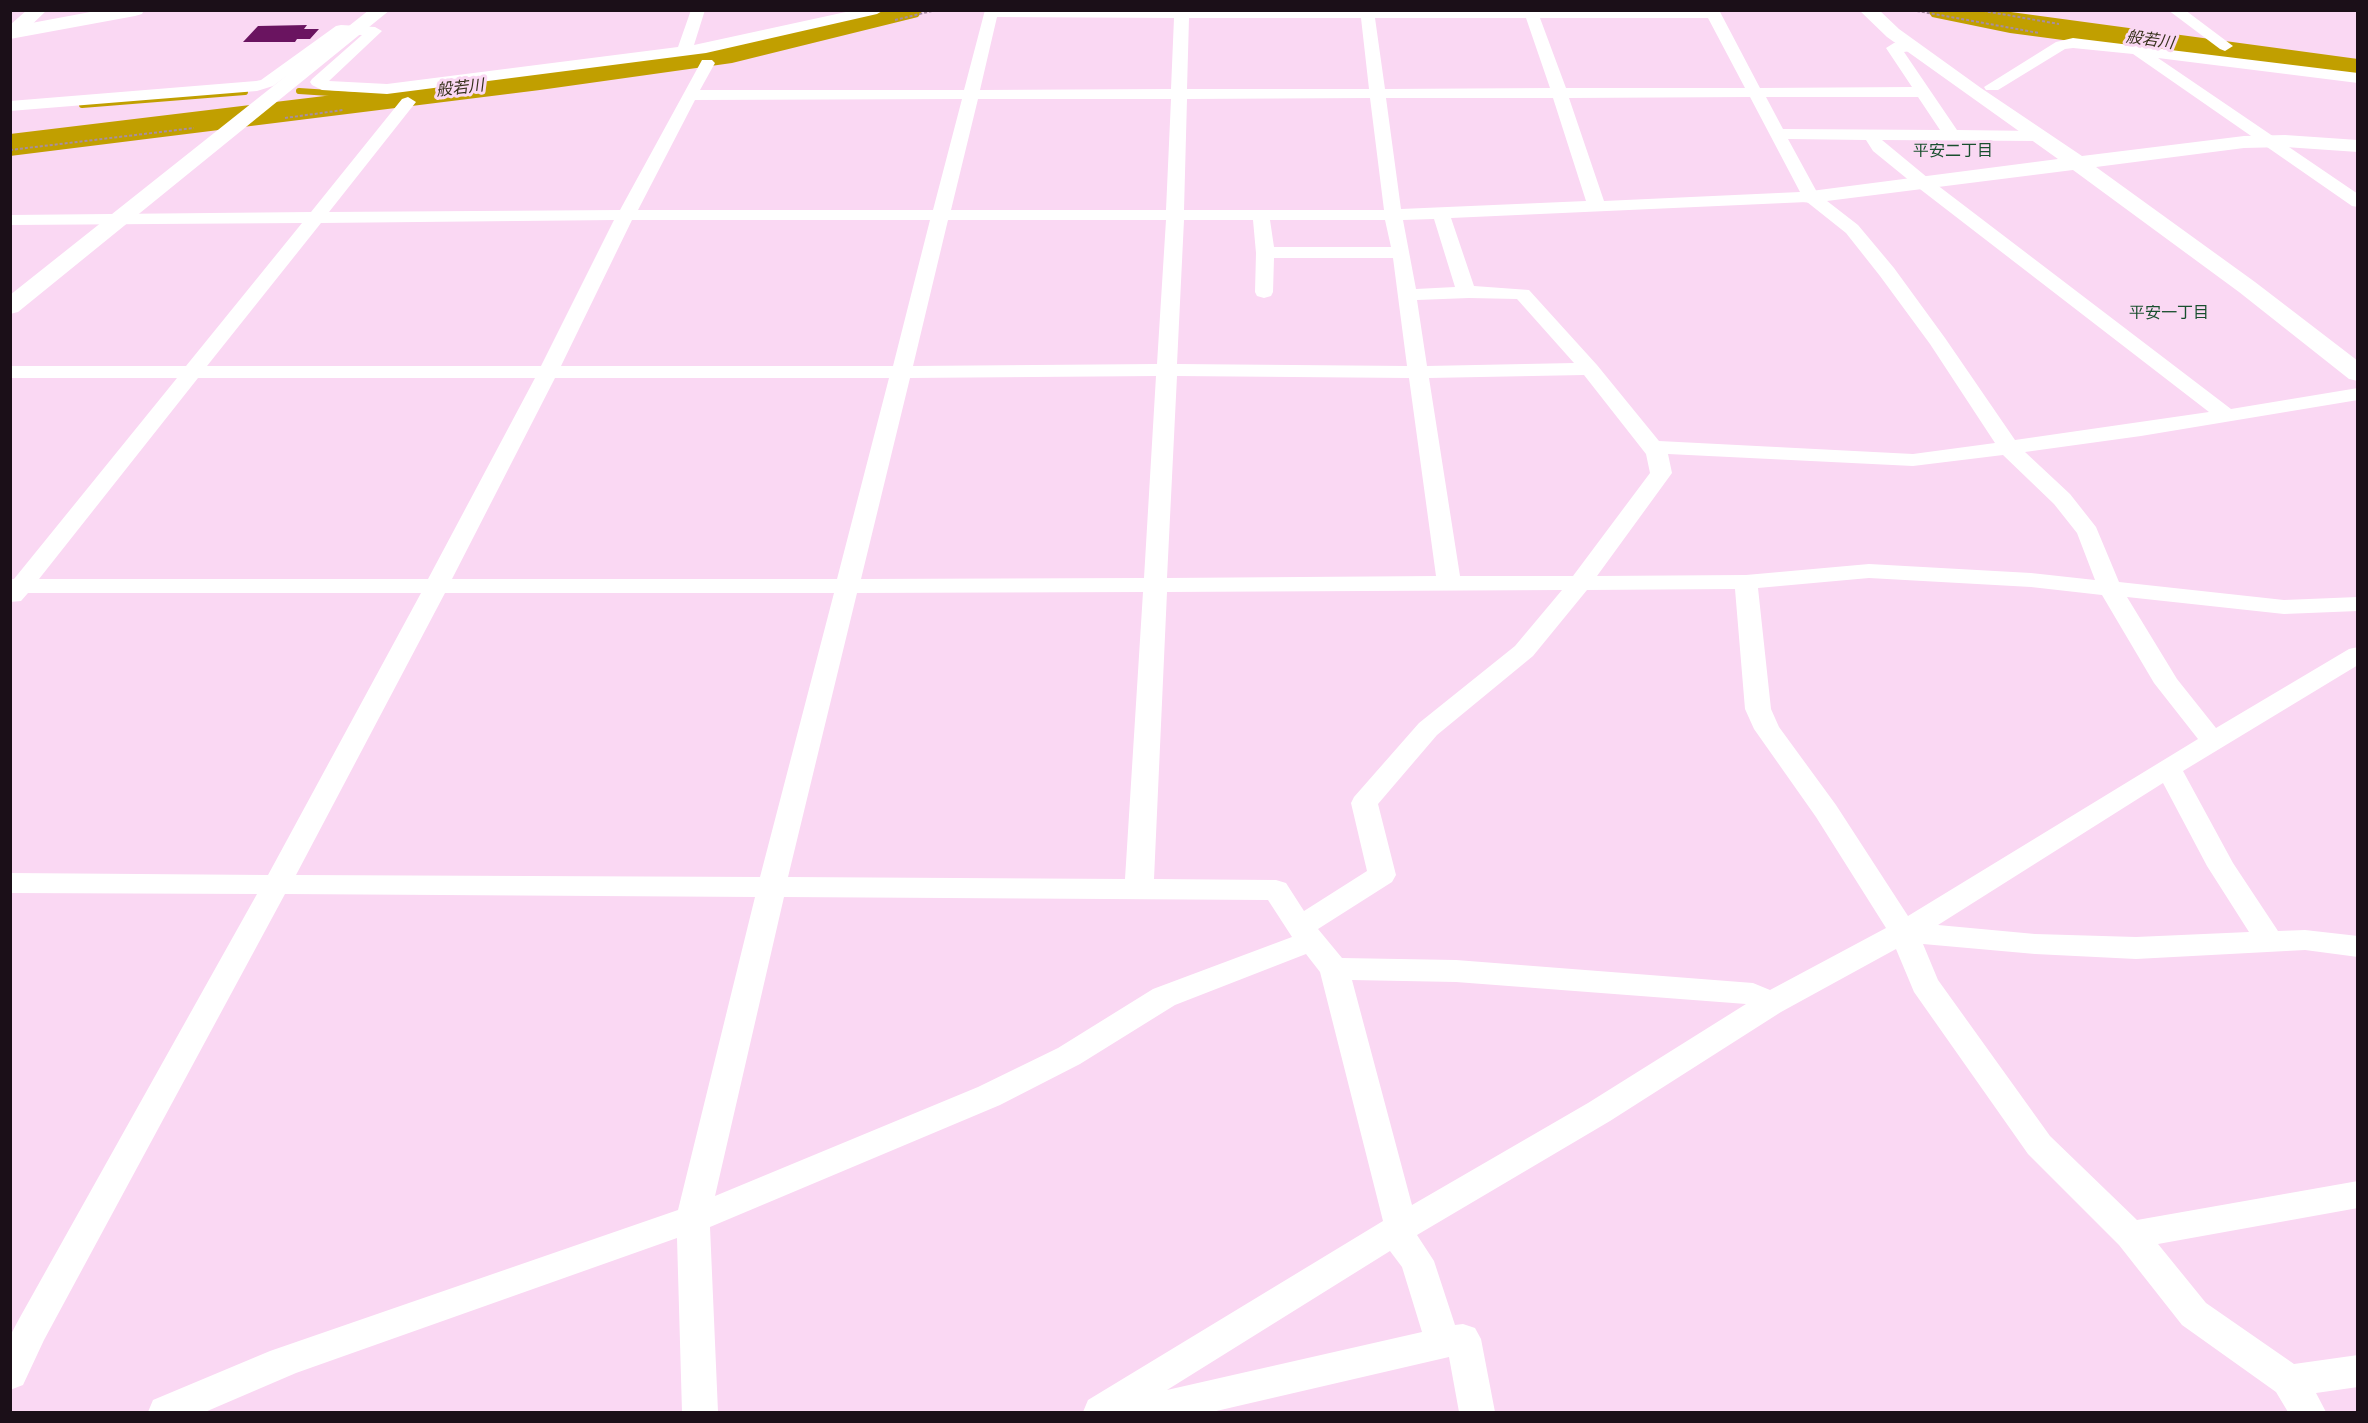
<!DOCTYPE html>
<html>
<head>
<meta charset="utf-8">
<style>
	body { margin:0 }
	#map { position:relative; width:2368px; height:1423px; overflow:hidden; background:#fad8f3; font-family:"Public Sans",sans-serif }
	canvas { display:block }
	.frame { position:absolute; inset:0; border:12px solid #1b0f18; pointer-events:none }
</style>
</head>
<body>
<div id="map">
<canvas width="2368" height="1423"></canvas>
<div class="frame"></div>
</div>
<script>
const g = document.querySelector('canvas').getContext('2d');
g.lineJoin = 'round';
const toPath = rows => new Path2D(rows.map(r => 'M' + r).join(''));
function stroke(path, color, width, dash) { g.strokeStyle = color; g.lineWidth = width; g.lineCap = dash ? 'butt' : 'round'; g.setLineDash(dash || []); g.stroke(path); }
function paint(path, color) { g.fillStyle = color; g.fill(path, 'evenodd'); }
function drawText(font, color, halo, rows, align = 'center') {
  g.font = font + ' "Public Sans","Noto Sans JP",sans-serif'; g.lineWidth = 6; g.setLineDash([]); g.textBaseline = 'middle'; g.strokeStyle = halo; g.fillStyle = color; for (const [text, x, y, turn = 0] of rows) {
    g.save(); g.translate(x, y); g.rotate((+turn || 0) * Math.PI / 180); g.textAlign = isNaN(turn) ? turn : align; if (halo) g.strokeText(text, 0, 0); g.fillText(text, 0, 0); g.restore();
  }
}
stroke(toPath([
	[299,91,391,97],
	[82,105,245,92]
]), '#c19f00', 6);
paint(toPath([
	[865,10,923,10,918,17,732,63,540,90,10,156,10,134,540,70,732,43,865,10],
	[1927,10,1996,10,2358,59,2358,79,2010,33,1932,17,1927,10]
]), '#c19f00');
paint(toPath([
	[307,25,304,29,319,29,310,39,297,39,295,42,243,42,258,26]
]), '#6a1460');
stroke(toPath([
	[1912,10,2039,33],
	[1978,10,2059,24],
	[895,20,936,10],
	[285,118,343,110],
	[10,150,194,128]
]), '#a78da1', 2, [3, 2]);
paint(toPath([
	[691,10,705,10,694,45,855,10,884,10,877,14,706,53,387,94,322,90,312,85,310,82,312,79,362,35,344,34,273,86,257,91,10,111,10,101,256,81,261,80,336,26,341,25,375,27,382,31,329,81,387,84,678,47,691,10],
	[985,10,1719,10,1760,88,1912,87,1886,48,1894,43,1917,44,1920,47,1917,50,1904,52,1957,130,2038,131,2046,136,2038,141,1882,140,1928,178,2231,409,2358,388,2358,400,2141,436,2025,452,2070,494,2096,527,2119,582,2284,600,2358,597,2358,611,2284,614,2127,597,2177,679,2216,728,2349,649,2358,647,2358,665,2183,771,2233,863,2278,931,2305,930,2358,936,2358,957,2305,950,2136,959,2035,954,1923,944,1938,980,2050,1136,2137,1220,2358,1181,2358,1208,2158,1244,2206,1303,2294,1364,2358,1355,2358,1387,2316,1393,2326,1412,2288,1412,2276,1392,2182,1325,2119,1245,2028,1154,1914,992,1896,949,1781,1012,1610,1121,1417,1235,1434,1261,1455,1325,1463,1324,1475,1328,1481,1339,1495,1412,1459,1412,1449,1357,1212,1412,1083,1412,1088,1400,1383,1221,1320,972,1306,954,1175,1005,1080,1064,1000,1105,710,1227,718,1412,682,1412,677,1238,296,1373,205,1412,148,1412,153,1400,270,1351,678,1210,755,897,285,894,44,1340,23,1385,10,1390,10,1336,19,1319,257,894,10,893,10,873,268,875,421,593,28,593,21,601,10,602,10,579,14,579,177,378,10,378,10,366,186,366,302,223,10,225,10,215,311,212,402,99,408,97,416,102,329,212,620,210,702,60,712,60,715,63,700,90,964,90,985,10],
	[997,17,1174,18,1171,89,980,90,997,17],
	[1189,18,1361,18,1369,89,1187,89,1189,18],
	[1375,18,1526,18,1550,88,1385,89,1375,18],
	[1540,18,1708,18,1745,88,1566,88,1540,18],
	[1750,97,1800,192,1604,201,1569,98,1750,97],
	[1766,97,1918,97,1940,130,1783,129,1766,97],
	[1370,98,1384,210,1184,210,1187,99,1370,98],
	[1386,98,1553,98,1586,201,1401,209,1386,98],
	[962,99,933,210,638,210,695,100,962,99],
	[978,99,1171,99,1166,210,951,210,978,99],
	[1788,139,1866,140,1873,151,1916,186,2209,412,2015,440,1945,338,1894,268,1858,225,1818,194,1788,139],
	[1807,202,1846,233,1880,276,1930,344,1995,443,1913,454,1659,441,1597,365,1529,290,1474,286,1451,218,1807,202],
	[1434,219,1455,287,1416,289,1403,220,1434,219],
	[614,220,541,366,207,366,321,223,614,220],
	[632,220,930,220,893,366,561,366,632,220],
	[948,220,1166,220,1157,364,913,366,948,220],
	[1184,220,1253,220,1256,253,1255,292,1257,296,1264,298,1271,296,1273,292,1274,258,1393,258,1407,366,1177,364,1184,220],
	[1270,220,1385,220,1391,247,1274,247,1270,220],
	[1469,298,1517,299,1574,363,1427,366,1417,300,1469,298],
	[1584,375,1646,454,1650,473,1573,576,1460,576,1429,378,1584,375],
	[1156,376,1144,578,861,579,910,378,1156,376],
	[1177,376,1409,378,1436,576,1167,578,1177,376],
	[198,378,535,378,428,579,39,579,198,378],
	[555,378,889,378,837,579,452,579,555,378],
	[1668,454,1913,466,2003,455,2054,504,2077,533,2095,580,2031,573,1869,564,1746,575,1597,576,1672,473,1668,454],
	[1869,578,2031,587,2102,595,2154,683,2198,739,1908,916,1836,805,1779,727,1771,709,1758,588,1869,578],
	[1735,589,1745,709,1754,729,1816,817,1886,928,1770,990,1753,983,1456,960,1342,958,1318,929,1392,882,1396,875,1378,804,1437,735,1533,656,1587,590,1735,589],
	[1562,590,1515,646,1419,723,1354,797,1351,803,1367,871,1304,911,1286,883,1276,880,1154,879,1167,592,1562,590],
	[1143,592,1125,879,788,877,857,593,1143,592],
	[445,593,834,593,760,877,296,875,445,593],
	[2163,783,2207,866,2249,932,2136,937,2035,934,1938,925,2163,783],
	[784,897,1268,900,1292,937,1153,989,1058,1048,978,1087,715,1196,784,897],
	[1352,980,1456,982,1746,1004,1588,1103,1412,1205,1352,980],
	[1390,1251,1402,1267,1422,1332,1167,1390,1390,1251],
	[2168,10,2185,10,2233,46,2225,51,2220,49,2168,10],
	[2073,38,2358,73,2358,83,2158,58,2358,194,2358,207,2352,206,2133,54,2073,48,2065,49,1998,90,1986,90,1984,87,2056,42,2073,38]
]), '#fff');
paint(toPath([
	[27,10,47,10,20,36,10,37,10,25,27,10],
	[369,10,390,10,18,312,10,314,10,295,369,10],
	[1859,10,1879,10,1899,29,1981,88,2082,156,2244,136,2285,135,2358,140,2358,152,2285,147,2244,148,2096,167,2255,282,2358,361,2358,381,2349,379,2239,292,2073,170,1811,203,1803,202,1800,197,1803,192,1811,191,2058,159,1887,37,1859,10]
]), '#fff');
paint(toPath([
	[101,10,144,10,142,14,135,16,10,39,10,27,101,10]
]), '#fff');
drawText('italic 16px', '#36301b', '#fad8f3', [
	["般若川",2150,40,8],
	["般若川",460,88,-7]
]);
drawText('16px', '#184f2e', '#fad8f3', [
	["平安二丁目",1953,151],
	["平安一丁目",2169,313]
]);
</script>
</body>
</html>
